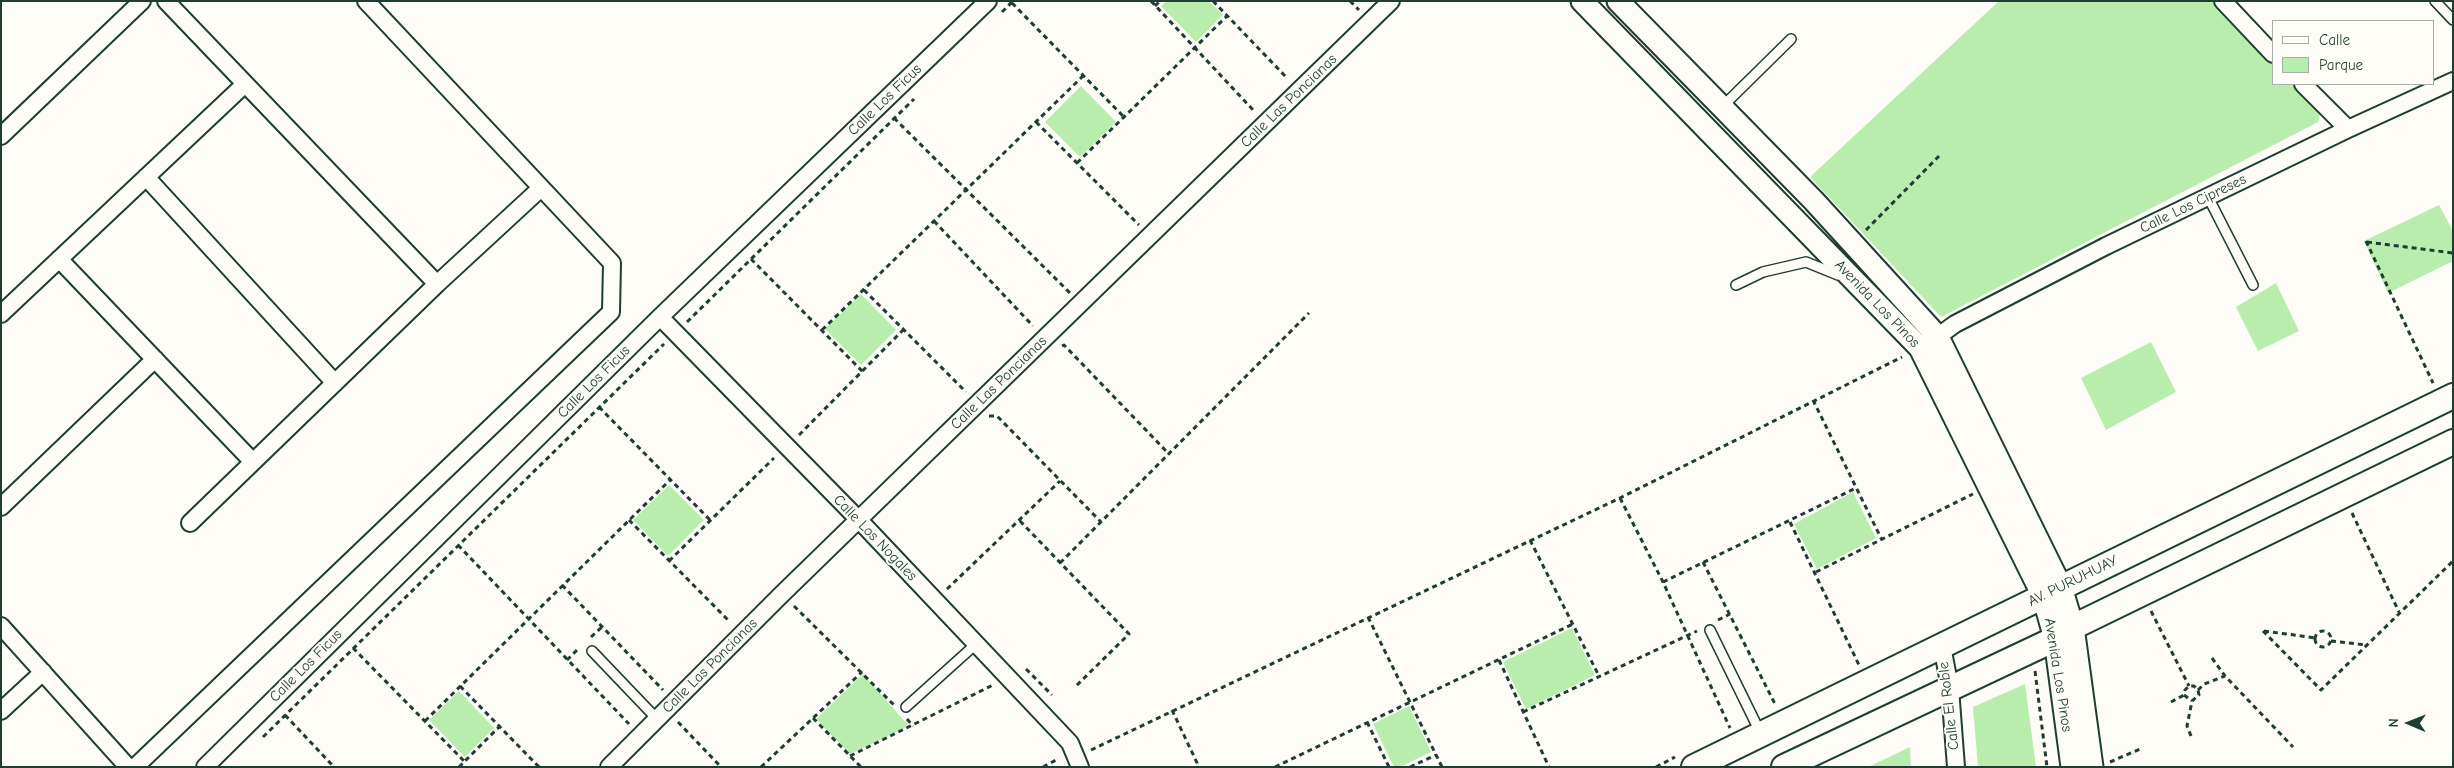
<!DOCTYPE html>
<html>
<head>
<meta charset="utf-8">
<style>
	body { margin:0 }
	#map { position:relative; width:2454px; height:768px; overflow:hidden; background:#fdfcf7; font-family:"Comic Neue",sans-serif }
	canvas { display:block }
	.frame { position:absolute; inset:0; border:2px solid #1f3d34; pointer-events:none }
	.legend { position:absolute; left:2272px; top:20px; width:162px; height:65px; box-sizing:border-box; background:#fdfcf7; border:1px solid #a4b0a9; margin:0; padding:6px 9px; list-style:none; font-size:15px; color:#1f3d34 }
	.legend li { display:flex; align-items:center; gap:10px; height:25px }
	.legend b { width:25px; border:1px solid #a4b0a9 }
	.north { position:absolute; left:2384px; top:698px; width:50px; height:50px; -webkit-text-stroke:4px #fdfcf7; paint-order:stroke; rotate:271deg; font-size:14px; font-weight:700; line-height:20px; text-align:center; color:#1f3d34 }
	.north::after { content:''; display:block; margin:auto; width:18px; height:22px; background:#1f3d34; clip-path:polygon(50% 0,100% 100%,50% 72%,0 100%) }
</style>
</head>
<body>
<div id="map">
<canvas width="2454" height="768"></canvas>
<div class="frame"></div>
<ul class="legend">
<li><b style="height:6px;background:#fdfcf7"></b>Calle</li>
<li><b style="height:14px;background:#b9edad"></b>Parque</li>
</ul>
<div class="north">N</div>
</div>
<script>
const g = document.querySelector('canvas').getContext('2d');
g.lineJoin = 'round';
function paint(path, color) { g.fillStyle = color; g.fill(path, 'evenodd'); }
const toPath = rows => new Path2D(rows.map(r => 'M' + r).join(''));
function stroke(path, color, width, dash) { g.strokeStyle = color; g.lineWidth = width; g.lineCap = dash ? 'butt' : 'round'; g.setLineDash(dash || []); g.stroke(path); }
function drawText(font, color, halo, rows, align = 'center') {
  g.font = font + ' "Comic Neue",sans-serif'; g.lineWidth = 4; g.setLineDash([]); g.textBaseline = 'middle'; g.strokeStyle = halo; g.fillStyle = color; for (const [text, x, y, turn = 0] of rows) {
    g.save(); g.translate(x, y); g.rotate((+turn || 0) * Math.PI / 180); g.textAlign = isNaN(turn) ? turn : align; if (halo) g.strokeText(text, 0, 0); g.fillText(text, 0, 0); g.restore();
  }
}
paint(toPath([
	[1167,1,1209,1,1223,15,1196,42,1161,6],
	[1999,1,2217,1,2273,59,2273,84,2296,84,2321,110,2318,122,1941,317,1810,177],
	[1081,86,1116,122,1080,157,1045,122],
	[2439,205,2453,231,2453,261,2388,293,2364,241],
	[2276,283,2299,331,2258,351,2236,307],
	[861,294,896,330,861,365,825,329],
	[2151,342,2176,392,2106,430,2081,378],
	[669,485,704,520,668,556,633,520],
	[1853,492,1876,538,1817,569,1794,524],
	[1572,628,1595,675,1526,709,1503,662],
	[863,674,909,726,850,754,816,719],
	[2025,684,2036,767,1978,767,1973,707],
	[459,691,494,728,465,757,429,720],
	[1409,706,1431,752,1400,767,1394,767,1373,724],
	[1910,747,1911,767,1868,767]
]), '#b9edad');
const service = toPath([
	[2435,1,2453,20],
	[1722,107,1791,39],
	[2208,197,2253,285],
	[1736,285,1763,272,1806,262,1838,275],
	[1710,630,1761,734],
	[592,651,657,719],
	[906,707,976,644]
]);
const minor = toPath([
	[166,1,437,284],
	[2223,1,2273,54],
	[2303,84,2348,129],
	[1,136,142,1],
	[146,177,335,383],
	[59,259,253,462],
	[1,314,245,84],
	[660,317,859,520,1070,743,1080,767],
	[1929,343,1955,324,2106,246,2348,129,2453,81],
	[1,507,155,359],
	[190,523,437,284,541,188],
	[1,626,128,767],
	[1942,646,1950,688,1956,767],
	[1,711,43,672],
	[135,767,611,312,612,263,366,1],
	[205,767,660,317,988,1],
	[609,767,781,595,1391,1]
]);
const tertiary = toPath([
	[1582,1,1920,348,2043,596,2055,639,2072,767],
	[1618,1,1814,201,1938,337,2061,587,2073,627,2092,767]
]);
const secondary = toPath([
	[1694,767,2453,396],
	[1784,767,2055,639,2073,627,2453,442]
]);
stroke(service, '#1f3d34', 12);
stroke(minor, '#1f3d34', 20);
stroke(tertiary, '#1f3d34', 25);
stroke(secondary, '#1f3d34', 28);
stroke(toPath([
	[1151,1,1255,112],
	[1213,1,1287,78],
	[1350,1,1359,10],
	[1012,3,1124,117],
	[1155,6,1160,1],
	[1002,12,1013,1],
	[894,118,1070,293],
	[1036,122,1139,225],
	[1077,163,1227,16],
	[934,221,1033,326],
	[1866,230,1941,154],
	[2366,241,2433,383],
	[2367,242,2453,253],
	[751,259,863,372],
	[864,290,966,392],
	[687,322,914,99],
	[822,330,1083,76],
	[1062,346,1064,345,1169,454],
	[1813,400,1882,540],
	[599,407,711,521],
	[989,416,997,416,1101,522],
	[799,435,904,329],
	[1620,498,1663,582,1730,728],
	[2352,513,2399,612],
	[629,520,730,622],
	[1020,521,1129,634,1075,687],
	[1790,522,1859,665],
	[1530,540,1599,676],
	[458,545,629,724],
	[669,561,774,458],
	[1703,562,1776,706],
	[1060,563,1309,313],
	[1816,572,1973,494],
	[1663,582,1856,488],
	[562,585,663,690],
	[947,589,1060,481],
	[794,606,894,705],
	[2151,611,2189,686],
	[1368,617,1442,767],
	[1718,620,1730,614],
	[2263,631,2321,690,2453,561],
	[2264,631,2316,638],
	'2315 639a8 8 0 1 1 16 0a8 8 0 1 1-16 0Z',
	[591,637,602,627],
	[2331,641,2366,645],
	[353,648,464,761],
	[2212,658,2225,676,2293,747],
	[567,660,579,648],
	[1499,660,1549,767],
	[1026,669,1052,695],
	[2035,671,2047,767],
	[460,686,539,767],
	[2198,690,2204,684,2225,676],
	[2171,702,2184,695],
	[1172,710,1199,767],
	[1523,712,1697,631],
	[285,715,334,767],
	[813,718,861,767],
	[907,719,913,726],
	[425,721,670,480],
	[678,722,721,767],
	[1367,722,1389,767],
	[2191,736,2187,726,2192,701,2199,695,2198,690,2194,686,2189,686,2185,690,2184,695,2192,701],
	[263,737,664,344],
	[1091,750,1620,498,1902,357],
	[850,756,993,685],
	[2110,762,2140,749],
	[459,767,499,727],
	[761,767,862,672],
	[1043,767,1058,759],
	[1275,767,1573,624],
	[1410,767,1436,755],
	[1656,767,1675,757]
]), '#1f3d34', 3, [5, 4]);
stroke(service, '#fdfcf7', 9);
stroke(minor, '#fdfcf7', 16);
stroke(tertiary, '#fdfcf7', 21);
stroke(secondary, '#fdfcf7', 24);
drawText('15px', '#1f3d34', '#fdfcf7', [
	["Calle Los Ficus",885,100,-44],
	["Calle Las Poncianas",1289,101,-44],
	["Calle Los Cipreses",2193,204,-26],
	["Avenida Los Pinos",1877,304,46],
	["Calle Los Ficus",594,382,-45],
	["Calle Las Poncianas",999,383,-44],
	["Calle Los Nogales",875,538,46],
	["AV. PURUHUAY",2073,581,-26],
	["Calle Los Ficus",306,666,-45],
	["Calle Las Poncianas",710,666,-45],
	["Avenida Los Pinos",2058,675,81],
	["Calle El Roble",1949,706,-97]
]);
</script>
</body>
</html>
